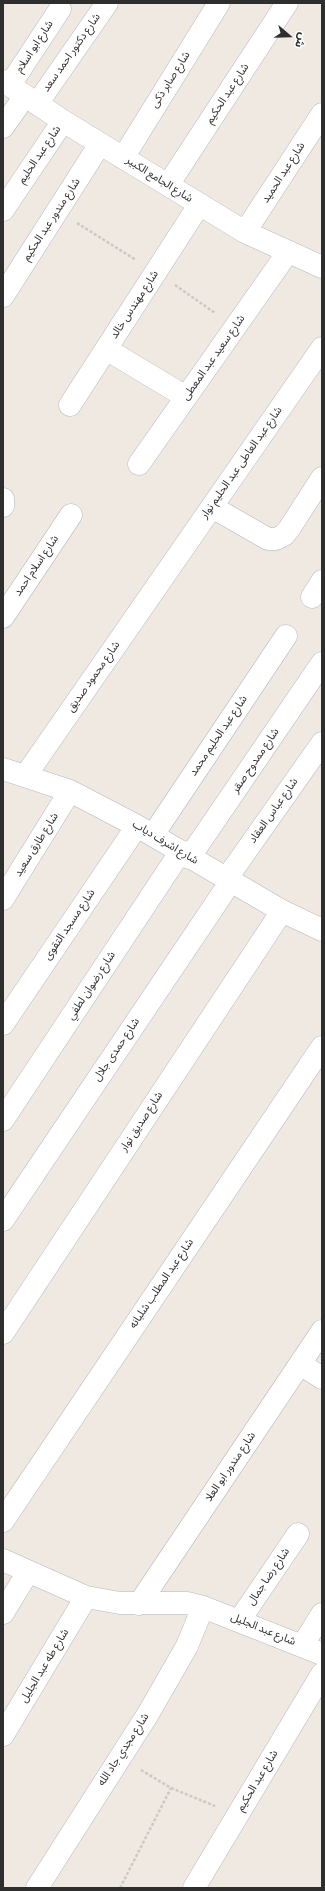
<!DOCTYPE html>
<html>
<head>
<meta charset="utf-8">
<style>
	body { margin:0 }
	#map { position:relative; width:325px; height:1891px; overflow:hidden; background:#efe9e1; font-family:"Source Sans 3","Noto Sans Arabic",sans-serif }
	canvas { display:block }
	.frame { position:absolute; inset:0; border:4px solid #2e2e2e; pointer-events:none }
	.north { position:absolute; left:269px; top:16px; width:40px; height:40px; -webkit-text-stroke:3px #fff; paint-order:stroke; rotate:110deg; font-size:11px; font-weight:700; line-height:16px; text-align:center; color:#2e2e2e }
	.north::after { content:''; display:block; margin:auto; width:14px; height:18px; background:#2e2e2e; clip-path:polygon(50% 0,100% 100%,50% 72%,0 100%) }
</style>
</head>
<body>
<div id="map">
<canvas width="325" height="1891"></canvas>
<div class="frame"></div>
<div class="north">ش</div>
</div>
<script>
const g = document.querySelector('canvas').getContext('2d');
g.lineJoin = 'round';
const toPath = rows => new Path2D(rows.map(r => 'M' + r).join(''));
function stroke(path, color, width, dash) { g.strokeStyle = color; g.lineWidth = width; g.lineCap = dash ? 'butt' : 'round'; g.setLineDash(dash || []); g.stroke(path); }
function drawText(font, color, halo, rows, align = 'center') {
  g.font = font + ' "Source Sans 3","Noto Sans Arabic",sans-serif'; g.lineWidth = 3.5; g.setLineDash([]); g.textBaseline = 'middle'; g.strokeStyle = halo; g.fillStyle = color; for (const [text, x, y, turn = 0] of rows) {
    g.save(); g.translate(x, y); g.rotate((+turn || 0) * Math.PI / 180); g.textAlign = isNaN(turn) ? turn : align; if (halo) g.strokeText(text, 0, 0); g.fillText(text, 0, 0); g.restore();
  }
}
const minor = toPath([
	[3,81,63,121,245,232,322,267],
	[10,85,60,9],
	[37,104,107,3],
	[3,127,25,96],
	[123,158,219,3],
	[168,185,287,3],
	[3,210,63,121],
	[245,232,322,114],
	[3,296,100,144],
	[106,349,186,397],
	[70,405,199,205],
	[139,464,288,252],
	[3,499,3,506],
	[212,507,268,539,276,539,284,535,289,529,322,478],
	[312,597,322,581],
	[3,617,71,515],
	[3,769,70,791,137,826,282,911,322,930],
	[26,775,322,348],
	[153,835,286,636],
	[189,858,322,663],
	[227,878,322,743],
	[3,899,70,791],
	[3,1024,137,826],
	[3,1120,181,851],
	[3,1220,231,881],
	[3,1333,282,911],
	[300,1364,322,1378],
	[3,1521,322,1047],
	[3,1560,86,1597,120,1603,187,1603,203,1607,322,1654],
	[139,1604,322,1331],
	[3,1613,28,1572],
	[239,1621,298,1534],
	[302,1646,322,1614],
	[3,1735,86,1597],
	[37,1888,148,1714,187,1646,203,1607],
	[194,1888,322,1674]
]);
stroke(minor, '#b4b7c1', 23);
stroke(toPath([
	[77,223,136,260],
	[175,285,215,313],
	[141,1770,171,1788,215,1806],
	[120,1888,171,1788]
]), '#c9c9c9', 2.5, [3, 2]);
stroke(minor, '#fff', 22);
drawText('11px', '#2e2e2e', '#fff', [
	["شارع ابو اسلام",35,47,-57],
	["شارع دكتور احمد سعد",72,53,-55],
	["شارع صابر ذكى",171,80,-58],
	["شارع عبد الحكيم",228,94,-57],
	["شارع عبد الحليم",40,155,-56],
	["شارع عبد الحميد",284,173,-57],
	["شارع الجامع الكبير",159,180,32],
	["شارع مندور عبد الحكيم",52,220,-57],
	["شارع مهندس خالد",135,305,-57],
	["شارع سعيد عبد المعطى",214,358,-55],
	["شارع عبد العاطى عبد الحليم نوار",242,463,-55],
	["شارع اسلام احمد",37,566,-56],
	["شارع محمود صديق",94,677,-55],
	["شارع عبد الحليم محمد",219,736,-56],
	["شارع ممدوح صقر",256,761,-56],
	["شارع عباس العقاد",274,811,-55],
	["شارع اشرف دياب",165,843,31],
	["شارع طارق سعيد",37,845,-58],
	["شارع مسجد التقوى",70,925,-56],
	["شارع رضوان لطفي",92,986,-57],
	["شارع حمدى جلال",117,1050,-56],
	["شارع صديق نوار",142,1122,-57],
	["شارع عبد المطلب شلبانه",162,1284,-56],
	["شارع مندور ابو العلا",231,1467,-56],
	["شارع رضا جمال",269,1577,-56],
	["شارع عبد الجليل",263,1630,22],
	["شارع طه عبد الجليل",45,1666,-59],
	["شارع مجدي جاد الله",124,1750,-57],
	["شارع عبد الحكيم",258,1781,-59]
]);
</script>
</body>
</html>
